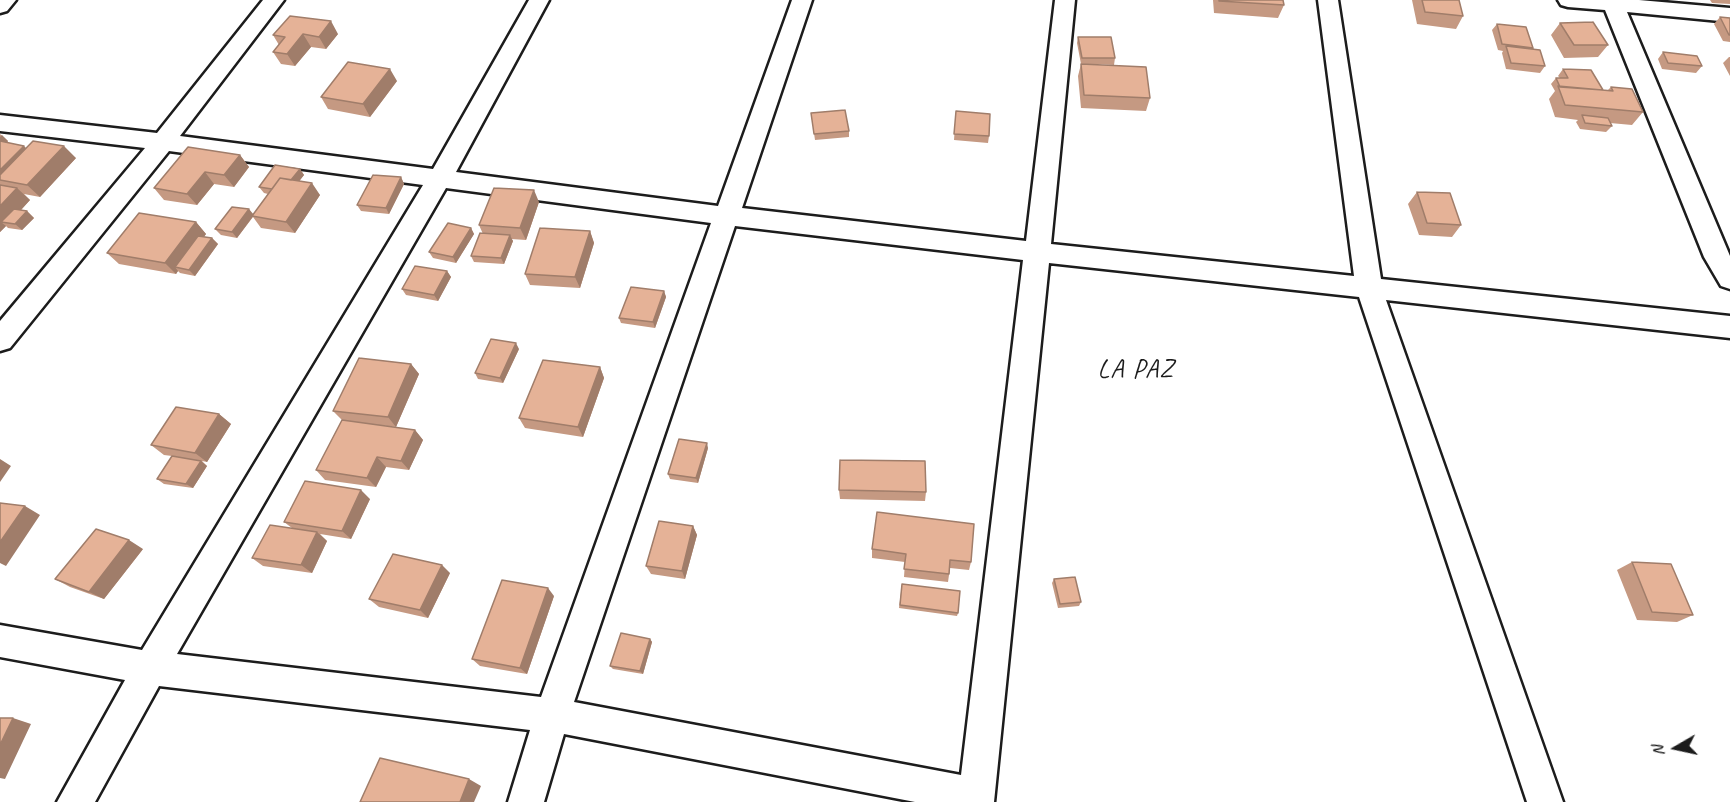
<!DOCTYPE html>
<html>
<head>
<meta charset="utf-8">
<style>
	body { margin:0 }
	#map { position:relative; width:1730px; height:802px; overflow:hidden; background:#fff; font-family:Caveat,sans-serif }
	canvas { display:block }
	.north { position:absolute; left:1646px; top:718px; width:60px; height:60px; -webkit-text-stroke:4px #fff; paint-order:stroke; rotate:261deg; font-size:16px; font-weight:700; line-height:24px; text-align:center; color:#1c1c1c }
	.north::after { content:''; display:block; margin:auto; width:21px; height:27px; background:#1c1c1c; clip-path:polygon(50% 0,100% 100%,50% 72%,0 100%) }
</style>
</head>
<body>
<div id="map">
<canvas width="1730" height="802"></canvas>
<div class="north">N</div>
</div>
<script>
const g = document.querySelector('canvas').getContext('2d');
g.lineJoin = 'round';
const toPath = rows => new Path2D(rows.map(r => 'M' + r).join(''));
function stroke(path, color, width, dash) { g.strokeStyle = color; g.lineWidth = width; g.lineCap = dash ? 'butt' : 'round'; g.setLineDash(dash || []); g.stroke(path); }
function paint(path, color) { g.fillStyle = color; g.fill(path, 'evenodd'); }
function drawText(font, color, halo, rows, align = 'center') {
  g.font = font + ' Caveat,sans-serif'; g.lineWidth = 6; g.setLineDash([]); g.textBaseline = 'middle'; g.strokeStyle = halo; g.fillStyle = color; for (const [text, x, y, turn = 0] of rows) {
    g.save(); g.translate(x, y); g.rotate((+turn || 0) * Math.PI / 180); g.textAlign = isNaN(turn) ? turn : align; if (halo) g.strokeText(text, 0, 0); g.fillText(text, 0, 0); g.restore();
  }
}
const street = toPath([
	[0,0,16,0,7,11,0,13,0,0],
	[263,0,284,0,180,136,433,169,529,0,549,0,456,172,718,206,792,0,812,0,742,208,1026,241,1055,0,1075,0,1051,244,1354,276,1318,0,1338,0,1381,279,1730,316,1730,338,1386,300,1563,802,1527,802,1359,297,1049,263,994,802,915,802,564,734,544,802,508,802,530,730,159,686,95,802,57,802,125,680,0,657,0,625,142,650,423,185,169,151,10,348,0,351,0,321,145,148,0,131,0,115,157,133,263,0],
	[446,188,711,223,541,697,177,654,446,188],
	[735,226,1023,260,961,775,574,702,735,226],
	[1558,0,1639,0,1730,8,1730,22,1627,12,1730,256,1730,289,1721,286,1704,257,1605,10,1568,7,1561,5,1558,0]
]);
stroke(street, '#1c1c1c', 5);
paint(street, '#fff');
paint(toPath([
	[1213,0,1283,0,1284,5,1278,18,1214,13],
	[1412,0,1459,0,1463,16,1456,29,1417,24],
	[1710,0,1730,0,1730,4,1712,3],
	[1720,17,1730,18,1730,42,1723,41,1714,24],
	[1560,23,1608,45,1598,57,1564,58,1551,35],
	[1497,24,1533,48,1531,49,1545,66,1540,73,1506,69,1502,53,1503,51,1498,50,1492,30],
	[338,34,326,49,311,47,295,66,281,64,273,52,279,45,273,35],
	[1078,37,1115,58,1114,65,1096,64,1150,98,1146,111,1081,108,1078,76,1081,64,1077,43],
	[1663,52,1702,66,1696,73,1662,69,1658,59],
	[1729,57,1730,57,1730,76,1723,63],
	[1563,69,1603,90,1607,91,1611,87,1643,112,1632,125,1610,123,1612,126,1606,132,1580,129,1576,122,1578,120,1555,117,1549,99,1555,91,1551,84,1556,78,1560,78,1558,76],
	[397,81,370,117,328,109,321,97],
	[956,111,989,136,988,143,954,140],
	[811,113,849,131,849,137,815,140],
	[0,134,8,141,7,143,26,148,76,158,40,197,24,194,30,200,21,210,27,211,34,218,22,230,8,228,6,226,0,232],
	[240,155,249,167,234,187,214,184,197,205,164,200,154,188],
	[300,169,304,175,299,181,320,195,295,233,261,228,253,217,237,238,221,235,215,229,253,215,268,194,264,193,259,187],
	[401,177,404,184,389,214,361,211,357,205],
	[1417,192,1461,225,1452,237,1419,235,1408,204],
	[539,202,526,240,511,239,513,241,504,264,474,262,471,256,483,234,479,225],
	[196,222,206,234,204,237,212,238,218,244,195,276,180,273,178,271,176,274,119,264,107,253],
	[471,228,474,234,456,263,433,258,429,252],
	[590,231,594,243,580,288,530,285,525,274],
	[447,271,451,277,438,301,406,295,402,289],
	[664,291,666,297,655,328,621,323,619,318],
	[519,349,503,383,478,379,475,373],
	[411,364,419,374,396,427,361,423,415,430,423,440,409,470,386,467,376,487,325,480,316,470,342,420,333,411],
	[600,367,604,378,583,437,525,428,519,418],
	[219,414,231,424,207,462,202,461,207,466,193,488,164,484,157,479,172,456,164,455,151,445],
	[708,448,698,483,670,479,668,474],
	[839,490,926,492,925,501,840,499],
	[370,499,351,539,320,534,327,541,312,573,263,566,252,558,292,528,284,522],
	[693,526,697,535,685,579,651,574,646,566],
	[143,549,104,599,70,587,55,579],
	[872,549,971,562,969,570,950,568,948,582,904,577,905,562,872,558],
	[1632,562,1693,615,1677,622,1637,620,1617,570],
	[450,573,428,618,379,607,369,599],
	[1054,579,1081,602,1079,606,1058,608,1052,583],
	[902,584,958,613,957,616,899,608],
	[554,596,527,674,480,666,472,659],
	[650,639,652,642,643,674,613,669,610,666]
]), '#c59982');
paint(toPath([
	[331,21,338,34,326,49,319,37],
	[303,34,311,47,295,66,287,54],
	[390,69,397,81,370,117,363,104],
	[2,135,8,141,0,150,0,137],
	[24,146,36,158,0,180,0,170],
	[64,146,76,158,40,197,27,185],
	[240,155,249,167,234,187,224,175],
	[300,169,304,175,294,188,290,182],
	[205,172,214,184,197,205,187,194],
	[401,177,404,184,389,214,386,208],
	[312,183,320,195,295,233,286,222],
	[17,188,30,200,9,223,1,222,6,226,0,232,0,206],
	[534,190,539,202,526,240,520,228],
	[249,209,254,215,237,238,232,232],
	[27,211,34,218,22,230,15,224],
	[196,222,206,234,180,268,175,267,178,271,176,274,165,263],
	[471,228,474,234,456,263,453,257],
	[590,231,594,243,580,288,575,277],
	[510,235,513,241,504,264,501,258],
	[212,238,218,244,195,276,189,270],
	[447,271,451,277,438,301,434,295],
	[664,291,666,297,655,328,653,322],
	[516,343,519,349,503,383,500,378],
	[411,364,419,374,396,427,388,417],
	[600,367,604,378,583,437,578,427],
	[219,414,231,424,207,462,195,453],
	[415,430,423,440,409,470,401,461],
	[707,443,708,448,698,483,696,478],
	[377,457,386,467,376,487,367,478],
	[0,459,11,466,0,482],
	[201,461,207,466,193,488,186,484],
	[361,490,370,499,351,539,342,531],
	[25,506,40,515,6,566,0,563,0,542],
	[693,526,697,535,685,579,682,571],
	[317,532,327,541,312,573,301,565],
	[129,540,143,549,104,599,89,592],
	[442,565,450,573,428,618,420,610],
	[548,588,554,596,527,674,520,668],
	[650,639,652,642,643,674,640,671],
	[13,718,31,724,5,779,0,778,0,745],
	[469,779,481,786,474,802,460,802]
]), '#a07d6a');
const building = toPath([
	[1219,0,1283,0,1284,5,1219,1,1219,0],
	[1422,0,1459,0,1463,16,1425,12,1422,0],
	[290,16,331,21,319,37,303,34,287,54,273,52,285,37,273,35,290,16],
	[1720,17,1730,18,1730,35,1729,35,1720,17],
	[1593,22,1608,45,1574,45,1560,23,1593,22],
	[1497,24,1526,27,1533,48,1502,44,1497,24],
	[1078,37,1111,37,1115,58,1082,58,1078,37],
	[1506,46,1540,50,1545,66,1511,63,1506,46],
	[1663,52,1697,56,1702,66,1668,63,1663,52],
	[348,62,390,69,363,104,321,97,348,62],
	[1081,64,1146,67,1150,98,1084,95,1081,64],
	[1563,69,1591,70,1603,90,1560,87,1556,78,1568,78,1563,69],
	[1558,86,1613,91,1611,87,1632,89,1643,112,1565,105,1558,86],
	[845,110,849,131,814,134,811,113,845,110],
	[956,111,990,114,989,136,954,134,956,111],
	[1582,115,1608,118,1612,126,1585,123,1582,115],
	[0,141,24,146,0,170,0,141],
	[33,141,64,146,27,185,0,180,0,175,33,141],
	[188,147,240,155,224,175,205,172,187,194,154,188,188,147],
	[275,165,300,169,291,180,280,178,272,189,259,187,275,165],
	[373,175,401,177,386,208,357,205,373,175],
	[280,178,312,183,286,222,252,216,280,178],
	[0,185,17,188,0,206,0,185],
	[494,188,534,190,520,228,479,225,494,188],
	[1417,192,1450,193,1461,225,1427,223,1417,192],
	[232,207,249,209,232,232,215,229,232,207],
	[14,209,27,211,15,224,1,222,14,209],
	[139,213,196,222,165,263,107,253,139,213],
	[448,223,471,228,453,257,429,252,448,223],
	[540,228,590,231,575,277,525,274,540,228],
	[480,233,510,235,501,258,471,256,480,233],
	[198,236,212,238,189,270,175,267,198,236],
	[415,266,447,271,434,295,402,289,415,266],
	[631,287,664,291,653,322,619,318,631,287],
	[491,339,516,343,500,378,475,373,491,339],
	[359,358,411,364,388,417,333,411,359,358],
	[543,360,600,367,578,427,519,418,543,360],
	[176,407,219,414,195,453,151,445,176,407],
	[342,420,415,430,401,461,377,457,367,478,316,470,342,420],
	[679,439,707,443,696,478,668,474,679,439],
	[172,456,201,461,186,484,157,479,172,456],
	[840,460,925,461,926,492,839,490,840,460],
	[305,481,361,490,342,531,284,522,305,481],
	[0,503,25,506,0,542,0,503],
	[877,512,974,524,971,562,950,560,949,574,904,569,906,554,872,549,877,512],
	[659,521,693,526,682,571,646,566,659,521],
	[270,525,317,532,301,565,252,558,270,525],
	[96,529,129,540,89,592,55,579,96,529],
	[393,554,442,565,420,610,369,599,393,554],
	[1632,562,1671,564,1693,615,1652,612,1632,562],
	[1075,577,1081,602,1060,604,1054,579,1075,577],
	[502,580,548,588,520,668,472,659,502,580],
	[902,584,960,591,958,613,900,605,902,584],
	[621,633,650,639,640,671,610,666,621,633],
	[0,718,13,718,0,745,0,718],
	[380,758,469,779,460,802,360,802,380,758]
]);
paint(building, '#e5b297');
stroke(building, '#a07d6a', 1.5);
g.letterSpacing = '1.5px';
drawText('26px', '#1c1c1c', '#fff', [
	["LA PAZ",1136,370]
]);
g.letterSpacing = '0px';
</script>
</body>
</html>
